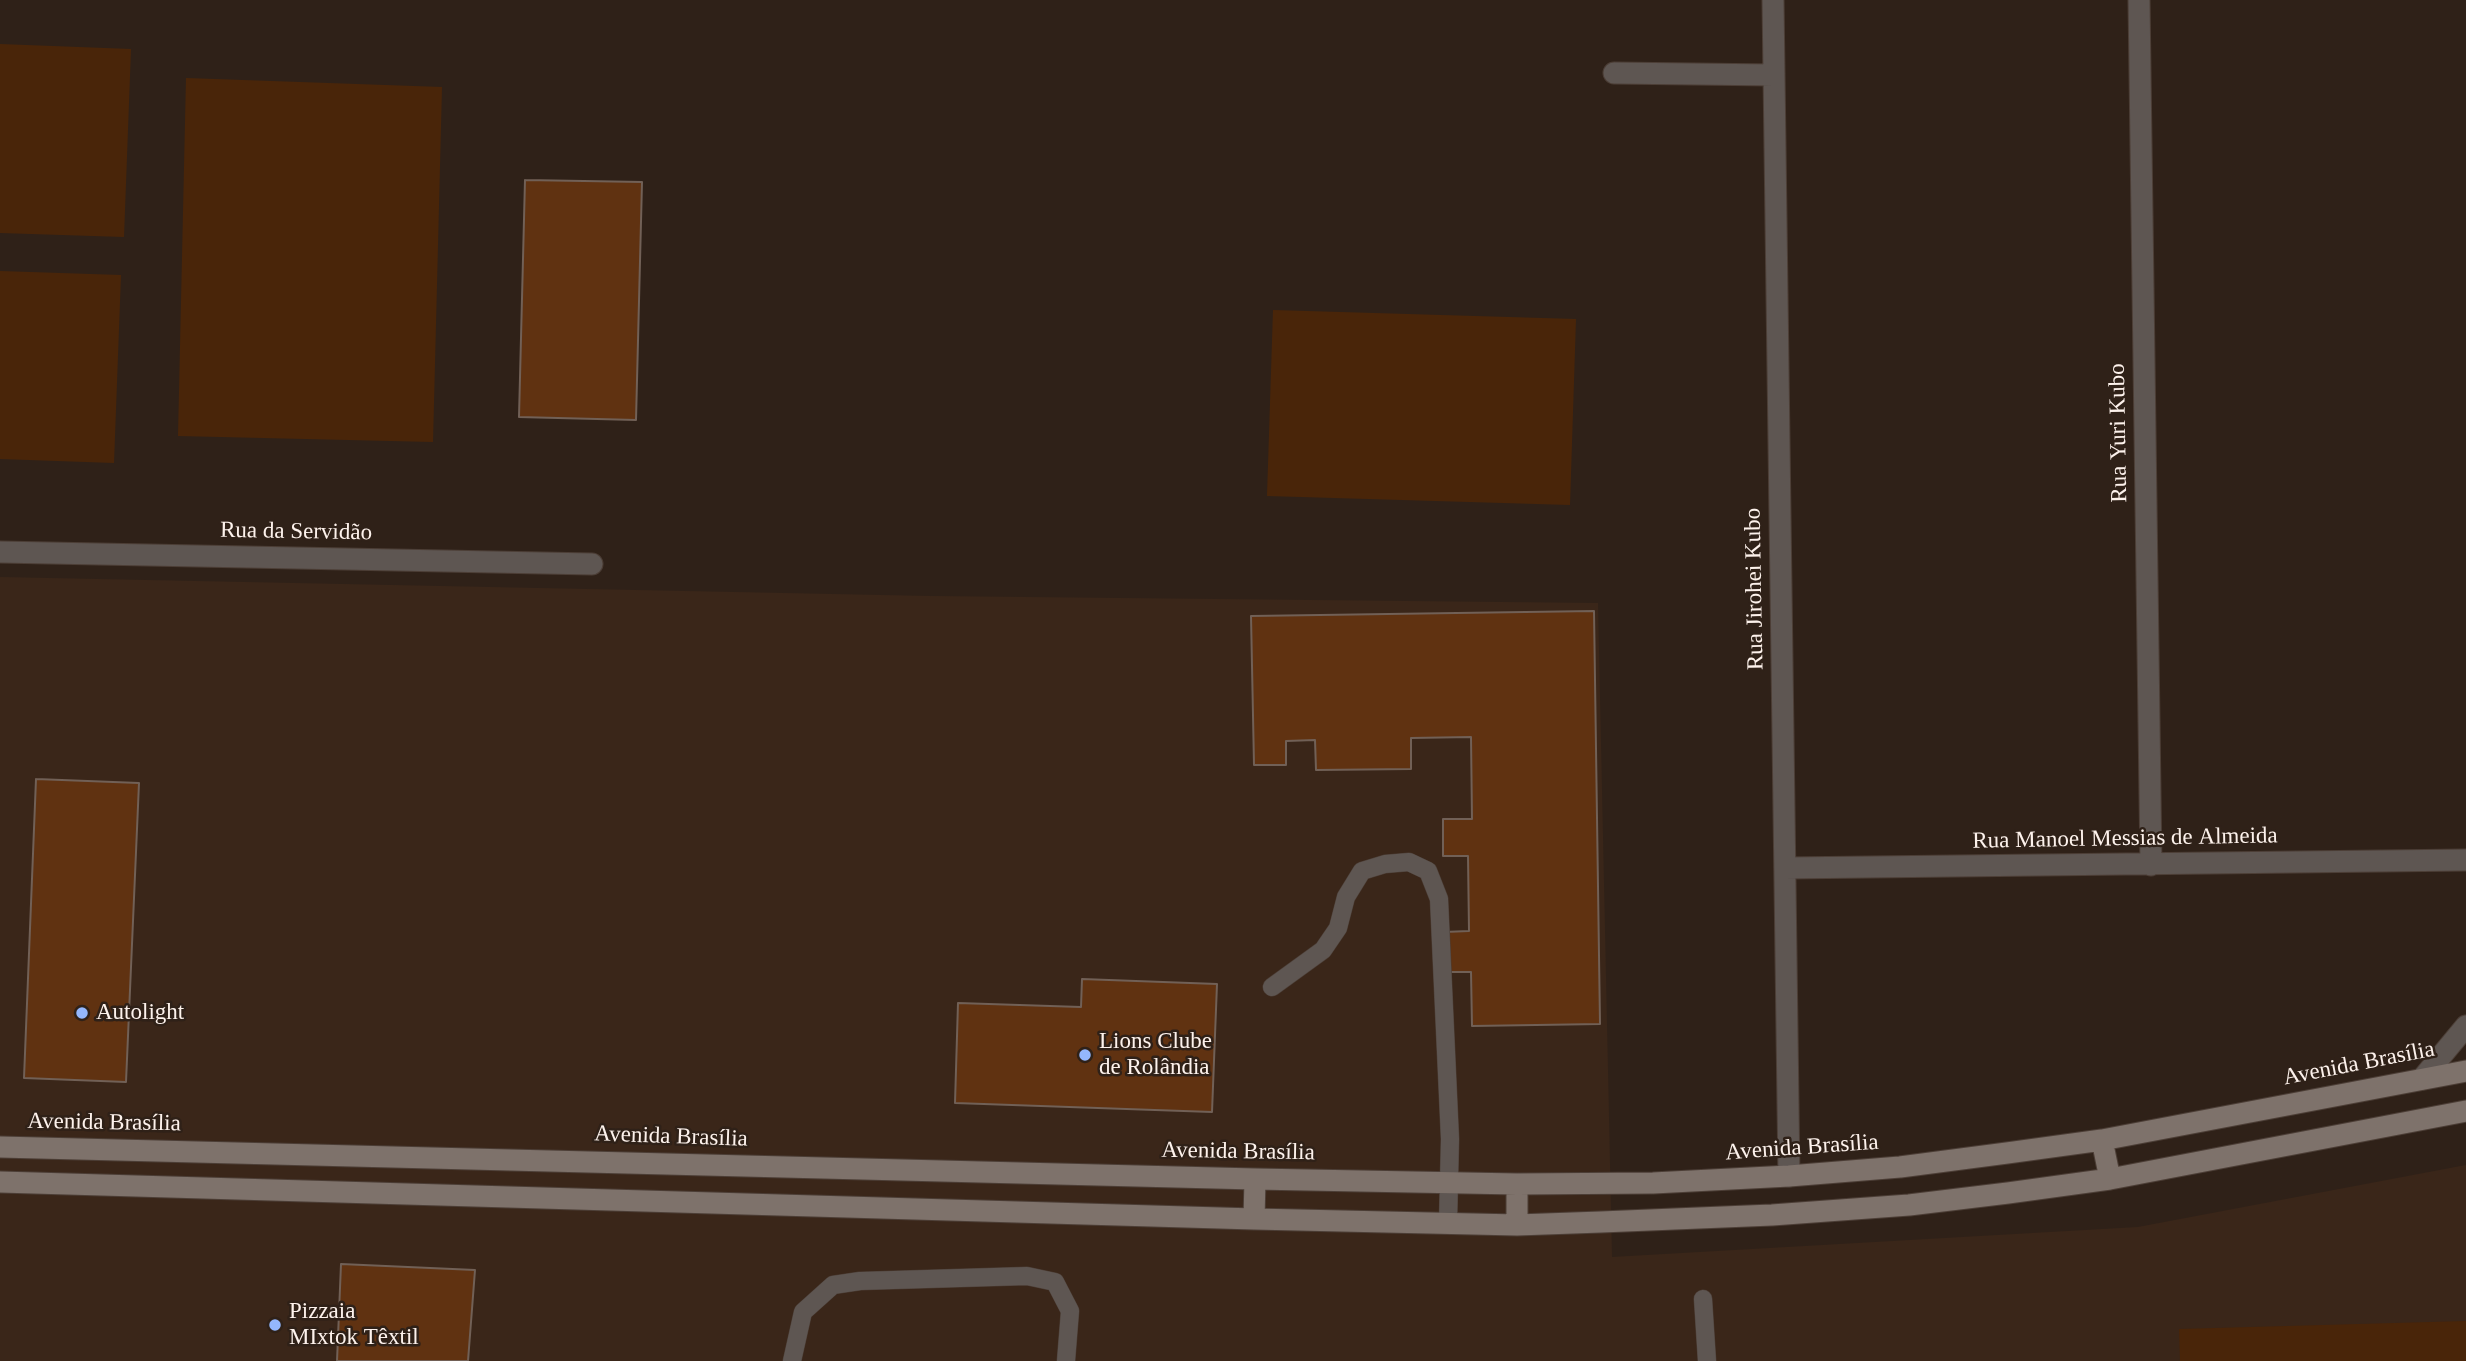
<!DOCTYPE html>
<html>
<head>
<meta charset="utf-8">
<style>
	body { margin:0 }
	canvas { display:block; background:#2f2118 }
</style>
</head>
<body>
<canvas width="2466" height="1361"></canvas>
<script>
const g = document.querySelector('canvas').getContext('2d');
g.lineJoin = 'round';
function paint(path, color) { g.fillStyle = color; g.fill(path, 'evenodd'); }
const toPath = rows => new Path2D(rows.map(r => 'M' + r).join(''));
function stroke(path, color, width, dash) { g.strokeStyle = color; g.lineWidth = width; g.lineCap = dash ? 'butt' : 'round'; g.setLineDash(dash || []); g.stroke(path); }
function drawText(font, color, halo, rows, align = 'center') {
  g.font = font + ' Georgia,serif'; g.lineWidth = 5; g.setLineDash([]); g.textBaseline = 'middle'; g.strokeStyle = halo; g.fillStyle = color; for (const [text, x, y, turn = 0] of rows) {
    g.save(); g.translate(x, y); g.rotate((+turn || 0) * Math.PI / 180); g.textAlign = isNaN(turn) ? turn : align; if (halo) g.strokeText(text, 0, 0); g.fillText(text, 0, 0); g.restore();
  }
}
paint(toPath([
	[0,577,930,596,1598,603,1612,1257,2138,1227,2466,1165,2466,1361,0,1361]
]), '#3a2619');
paint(toPath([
	[0,44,131,49,124,237,0,233],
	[186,78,442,87,433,442,178,436],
	[0,271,121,275,114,463,0,459],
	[1273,310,1576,319,1570,505,1267,496],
	[2466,1321,2466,1361,2180,1361,2179,1329]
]), '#492509');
const building = toPath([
	[525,180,642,182,636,420,519,417,525,180],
	[1594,611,1600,1024,1472,1026,1471,972,1444,972,1444,932,1469,931,1468,856,1443,856,1443,819,1472,819,1471,737,1411,738,1411,769,1316,770,1315,740,1286,741,1286,765,1254,765,1251,616,1594,611],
	[36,779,139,783,126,1082,24,1078,36,779],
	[1082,979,1217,984,1212,1112,955,1103,958,1003,1081,1007,1082,979],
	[341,1264,475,1270,468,1361,337,1361,341,1264]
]);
paint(building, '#603211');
stroke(building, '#716056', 2);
const lane = toPath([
	[1272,987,1323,950,1338,928,1346,897,1362,871,1385,864,1409,862,1428,871,1439,899,1450,1139,1448,1223],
	[1703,1299,1707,1361],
	[792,1361,803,1312,833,1285,860,1281,1027,1276,1055,1282,1070,1311,1066,1361]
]);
const street = toPath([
	[1773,0,1789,1176],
	[2139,0,2151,865],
	[1614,73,1774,75],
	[0,552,592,564],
	[1785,868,2466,860],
	[2422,1079,2466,1026]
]);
const secondary = toPath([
	[2102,1140,2110,1179],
	[0,1147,1255,1179,1517,1184,1653,1183,1789,1176,1900,1167,2007,1153,2102,1140,2466,1071],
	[0,1182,1254,1219,1517,1225,1601,1222,1772,1215,1909,1205,2008,1193,2110,1179,2466,1111],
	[1254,1219,1255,1179],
	[1517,1225,1517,1184]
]);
stroke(lane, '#4c3e36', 19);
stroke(street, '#4c3e36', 23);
stroke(secondary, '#4c3e36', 23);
stroke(lane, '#5e5652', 18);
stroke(street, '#5e5652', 21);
stroke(secondary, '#7e726b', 21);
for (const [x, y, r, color] of [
	[82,1013,7,"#94b7fd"],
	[1085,1055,7,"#94b7fd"],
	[275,1325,7,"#94b7fd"]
]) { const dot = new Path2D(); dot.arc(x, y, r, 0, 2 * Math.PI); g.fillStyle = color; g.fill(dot); stroke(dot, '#2f2118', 2.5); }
drawText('23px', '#fdf2ec', '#2f2118', [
	["Rua Yuri Kubo",2119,433,-91],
	["Rua da Servidão",296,532,1],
	["Rua Jirohei Kubo",1755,589,-91],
	["Rua Manoel Messias de Almeida",2125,839,-1],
	["Avenida Brasília",2359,1064,-11],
	["Avenida Brasília",104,1123,1],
	["Avenida Brasília",671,1137,2],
	["Avenida Brasília",1802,1148,-4],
	["Avenida Brasília",1238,1152,1]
]);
drawText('23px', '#fdf2ec', '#2f2118', [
	["Autolight",96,1013],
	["Lions Clube",1099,1042],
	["de Rolândia",1099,1068],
	["Pizzaia",289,1312],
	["MIxtok Têxtil",289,1338]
], 'left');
</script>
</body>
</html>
